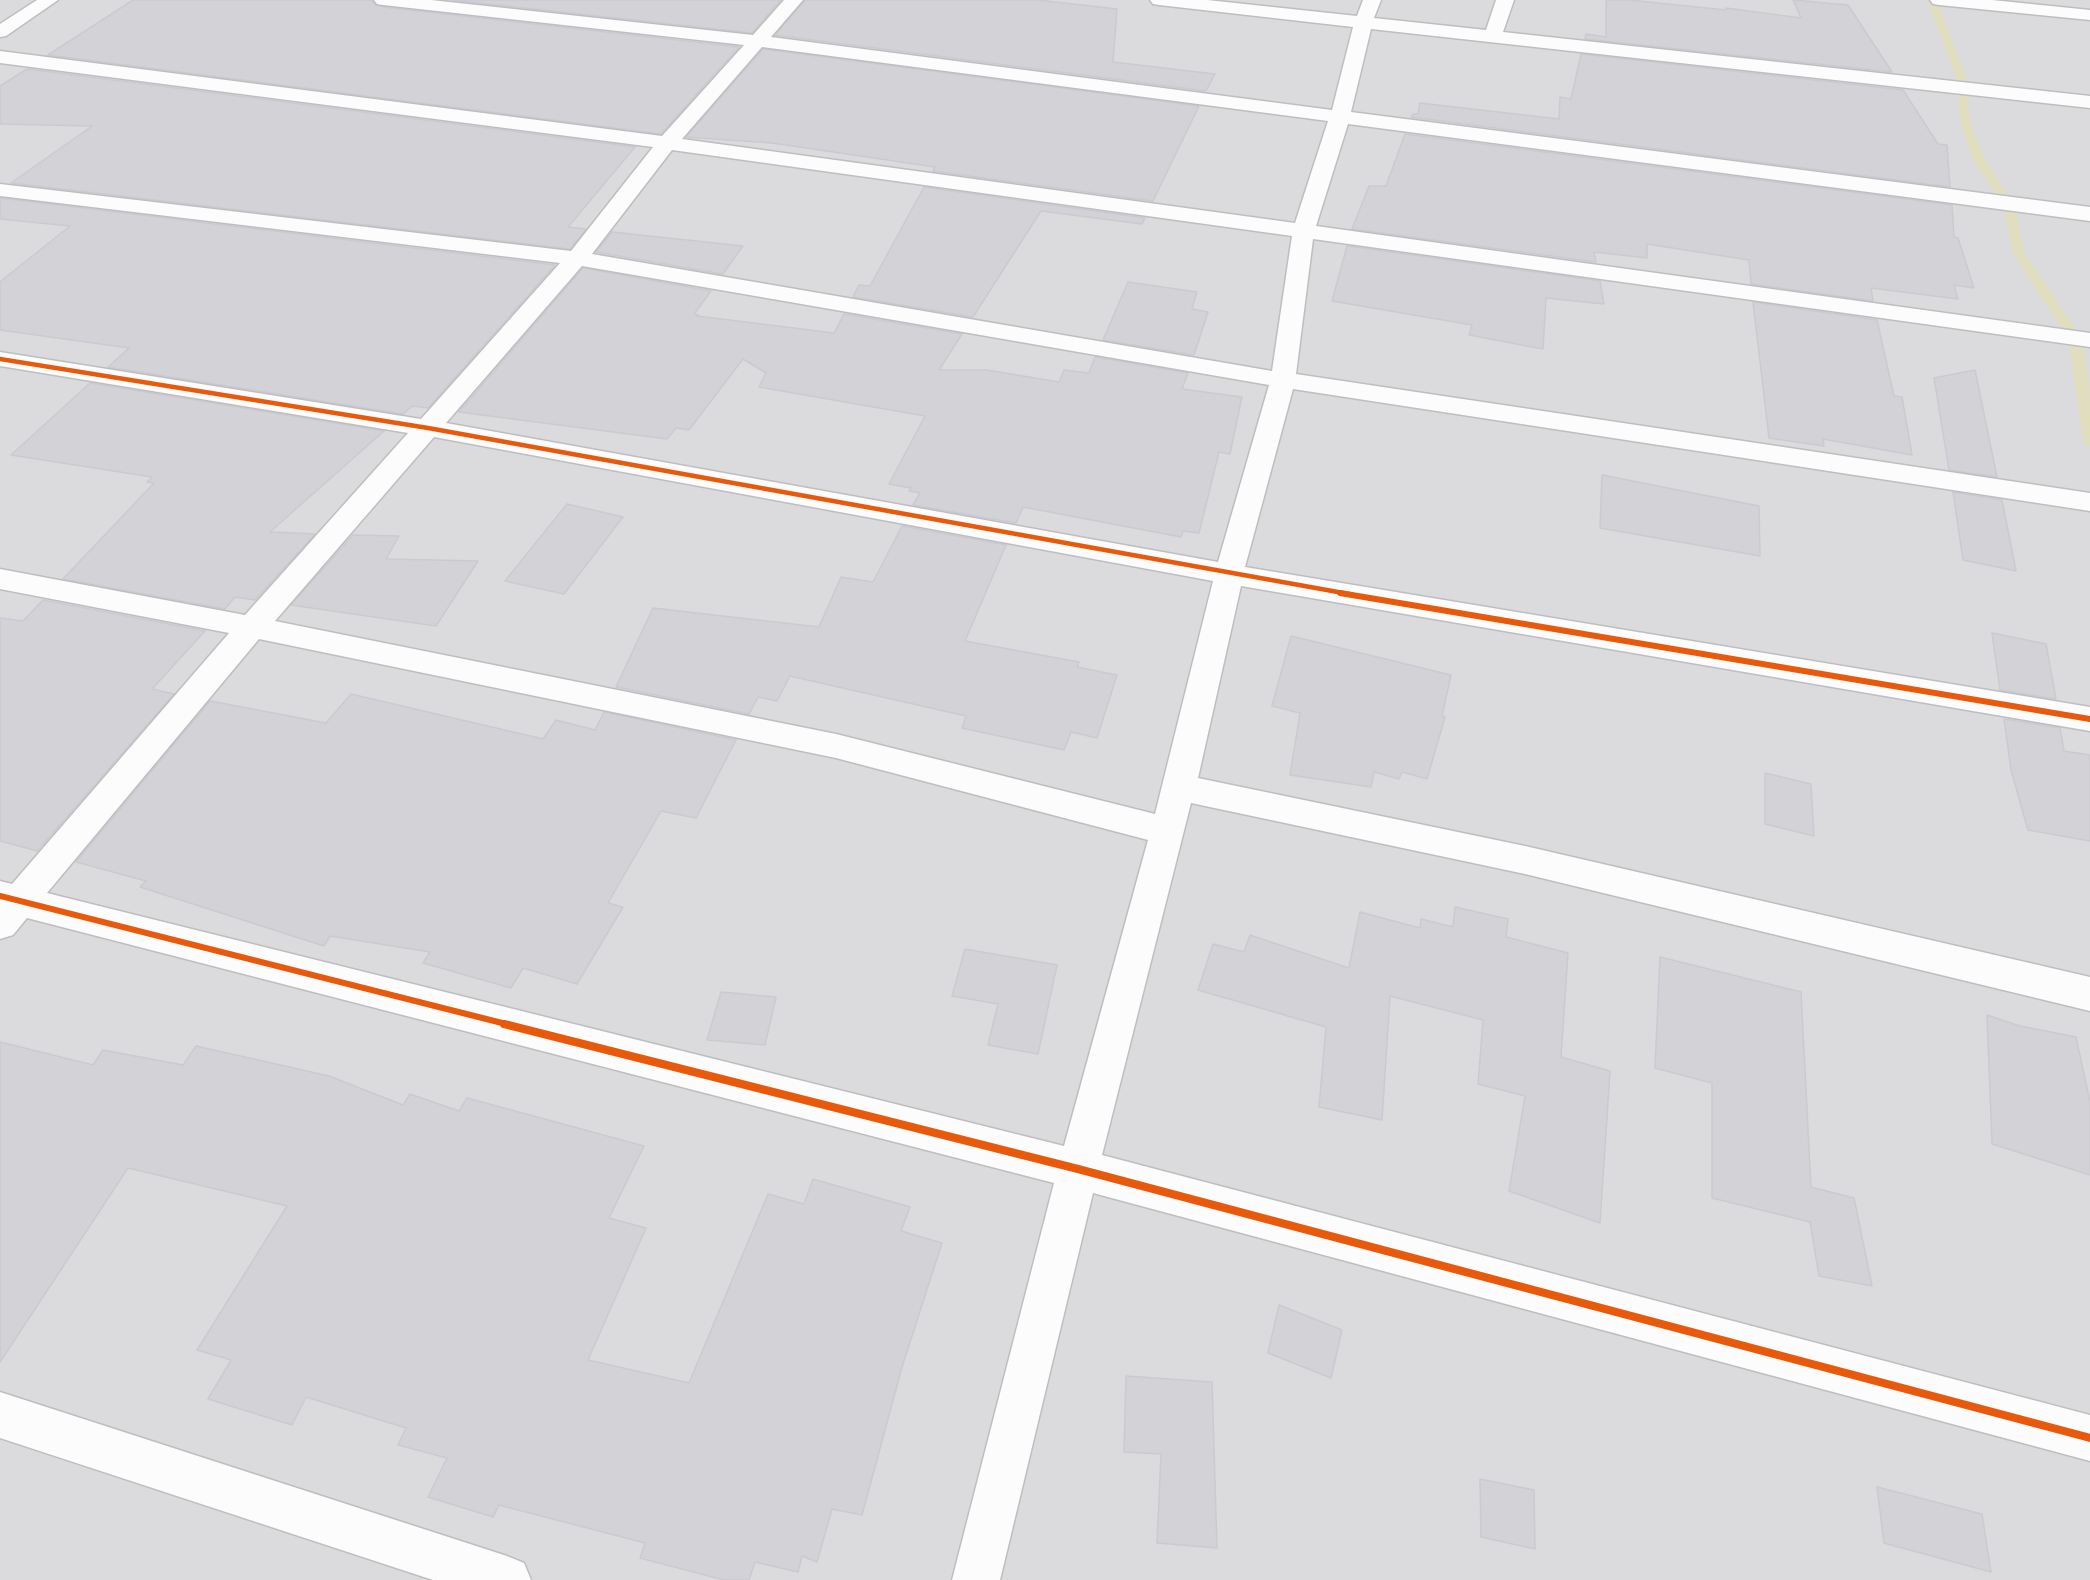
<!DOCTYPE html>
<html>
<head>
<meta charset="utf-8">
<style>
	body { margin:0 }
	canvas { display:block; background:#ebe9ee }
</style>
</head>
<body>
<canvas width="2090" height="1580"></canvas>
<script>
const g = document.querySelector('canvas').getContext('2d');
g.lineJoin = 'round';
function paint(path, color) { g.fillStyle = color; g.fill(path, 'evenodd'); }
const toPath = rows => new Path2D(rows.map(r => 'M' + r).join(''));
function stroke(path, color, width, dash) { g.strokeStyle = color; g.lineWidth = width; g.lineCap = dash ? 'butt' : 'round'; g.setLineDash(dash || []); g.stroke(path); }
paint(toPath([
	[0,0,2090,0,2090,1580,0,1580]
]), '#dbdadd');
paint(toPath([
	[1927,0,1937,0,1970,88,1968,102,1971,125,1985,160,2015,205,2024,252,2082,338,2090,394,2090,447,2083,442,2068,338,2012,252,2003,205,1973,160,1961,125,1958,102,1960,88,1927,0]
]), '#e0debe');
const building = toPath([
	[133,0,372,0,375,5,383,7,739,47,661,134,48,55,133,0],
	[452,0,781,0,752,33,452,0],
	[805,0,1038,0,1117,9,1113,62,1215,74,1206,91,775,35,805,0],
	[1606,0,1629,0,1726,10,1726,8,1801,18,1793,0,1848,5,1892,72,1585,39,1586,34,1606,37,1606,0],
	[763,49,1199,106,1153,201,933,171,935,167,772,143,686,137,763,49],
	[1581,54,1903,90,1938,144,1947,145,1950,187,1411,117,1413,114,1418,114,1420,103,1559,119,1560,97,1571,99,1581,54],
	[27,69,635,147,568,227,586,229,570,249,11,183,92,126,0,124,0,86,27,69],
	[1405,134,1952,205,1954,237,1958,238,1974,288,1954,285,1958,299,1871,288,1873,301,1751,284,1749,260,1647,244,1647,258,1594,252,1596,262,1352,229,1369,186,1386,186,1405,134],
	[924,187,1145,218,1142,224,1041,211,973,317,853,297,859,285,870,286,924,187],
	[0,198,555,265,428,408,413,406,403,414,108,367,129,348,0,330,0,282,70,226,0,219,0,198],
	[612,232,743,246,723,274,596,252,612,232],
	[1347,246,1600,281,1604,304,1546,298,1543,349,1469,335,1472,325,1332,301,1347,246],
	[583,268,711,291,694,314,698,315,697,316,834,333,844,314,962,334,939,370,987,370,1059,382,1064,370,1089,373,1095,357,1188,373,1182,389,1242,397,1230,454,1219,452,1199,533,1183,531,1181,537,1023,507,1016,523,913,505,920,493,909,491,911,488,889,484,925,416,759,387,766,373,743,359,689,430,676,428,667,439,459,412,583,268],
	[1128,282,1197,292,1192,309,1208,312,1194,355,1103,340,1128,282],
	[1753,302,1877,320,1894,396,1902,397,1912,455,1823,439,1824,446,1769,438,1753,302],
	[1975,370,1997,477,1949,470,1934,378,1975,370],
	[90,383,384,431,270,532,315,534,255,600,235,597,225,609,63,579,154,483,147,482,152,477,11,455,90,383],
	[1602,475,1759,506,1760,556,1600,528,1602,475],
	[1953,492,2002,500,2016,571,1963,560,1953,492],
	[567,504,623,517,564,594,505,581,567,504],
	[902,526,1006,545,965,641,1079,662,1077,667,1117,675,1097,738,1071,732,1064,750,962,728,966,716,790,676,777,701,758,697,749,714,616,687,653,608,819,627,841,577,873,582,902,526],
	[353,535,399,536,386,559,478,561,436,626,291,605,353,535],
	[43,600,205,631,152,689,174,694,37,851,0,841,0,618,23,621,43,600],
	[1992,633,2046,644,2056,699,2000,690,1992,633],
	[1291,636,1451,675,1442,716,1445,717,1427,779,1402,772,1399,779,1374,772,1371,787,1290,775,1300,713,1272,706,1291,636],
	[351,694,543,739,556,720,595,730,604,712,736,740,696,818,661,811,608,903,623,907,577,984,523,968,511,988,423,963,430,952,330,936,324,946,140,887,146,881,76,862,210,701,326,723,351,694],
	[2004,719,2060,728,2064,751,2090,755,2090,841,2028,830,2011,770,2004,719],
	[1765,773,1811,784,1814,836,1765,824,1765,773],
	[1455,907,1508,919,1506,937,1568,953,1561,1057,1610,1071,1600,1223,1509,1191,1525,1096,1478,1084,1483,1020,1390,996,1382,1120,1319,1107,1326,1027,1198,990,1213,944,1244,952,1250,935,1349,968,1360,912,1420,928,1421,919,1453,927,1455,907],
	[965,949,1057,965,1038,1054,988,1045,998,1004,952,996,965,949],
	[1660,957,1801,992,1811,1187,1854,1198,1872,1286,1819,1276,1810,1222,1712,1198,1712,1083,1655,1068,1660,957],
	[721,992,776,997,765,1045,707,1040,721,992],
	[1987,1015,2020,1026,2076,1037,2090,1102,2090,1175,1992,1144,1987,1015],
	[0,1042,93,1065,103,1050,183,1065,196,1046,329,1076,403,1105,410,1094,459,1111,467,1098,644,1146,609,1218,646,1228,588,1360,689,1383,768,1194,804,1204,813,1179,910,1207,901,1231,942,1243,902,1367,862,1515,832,1509,817,1562,802,1556,798,1572,755,1562,749,1580,724,1580,640,1558,645,1543,499,1505,493,1517,428,1497,447,1458,398,1445,406,1428,306,1397,292,1425,208,1399,231,1360,197,1350,287,1206,128,1168,0,1362,0,1042],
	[1279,1305,1342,1330,1331,1378,1268,1353,1279,1305],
	[1126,1376,1212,1382,1217,1548,1157,1543,1161,1454,1124,1452,1126,1376],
	[1480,1479,1534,1490,1535,1549,1481,1537,1480,1479],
	[1877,1487,1982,1514,1991,1572,1884,1543,1877,1487]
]);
paint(building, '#d3d2d6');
stroke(building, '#cccad1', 1.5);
const minor = toPath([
	[37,0,58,0,6,36,0,37,0,24,37,0],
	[374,0,431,0,753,35,784,0,803,0,771,37,1332,110,1353,27,1159,5,1153,4,1150,0,1207,0,1357,16,1363,0,1381,0,1374,18,1486,30,1496,0,1514,0,1503,32,2090,96,2090,108,1371,29,1351,112,2090,207,2090,221,1348,124,1316,226,2090,333,2090,347,1313,239,1296,374,2090,493,2090,511,1293,389,1245,567,2090,707,2090,731,1241,586,1198,778,1525,846,2090,977,2090,1011,1525,874,1191,803,1102,1155,2090,1415,2090,1461,1093,1193,1000,1580,952,1580,1054,1183,27,918,13,935,0,939,0,881,12,884,229,633,0,589,0,569,245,615,408,433,0,366,0,352,421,419,560,263,0,196,0,184,571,251,653,147,0,63,0,51,662,136,744,45,383,5,377,4,374,0],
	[762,47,1328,121,1295,223,682,139,762,47],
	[672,150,1292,236,1272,371,592,254,672,150],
	[582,266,1269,385,1218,562,446,423,582,266],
	[434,437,1213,581,1155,814,836,734,275,621,434,437],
	[259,639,836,758,1148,840,1064,1146,47,893,259,639],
	[1930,0,1992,0,2090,10,2090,20,1939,5,1933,4,1930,0],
	[0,1392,507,1556,524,1563,531,1580,433,1580,0,1438,0,1392]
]);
stroke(minor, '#bebec0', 3);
paint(minor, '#fcfcfc');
stroke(toPath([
	[0,359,428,428,1349,594]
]), '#e8590c', 4.5);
stroke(toPath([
	[1340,593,2090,719],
	[0,896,510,1025]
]), '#e8590c', 6);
stroke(toPath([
	[504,1024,1078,1169,2090,1438]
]), '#e8590c', 8);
</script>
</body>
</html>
